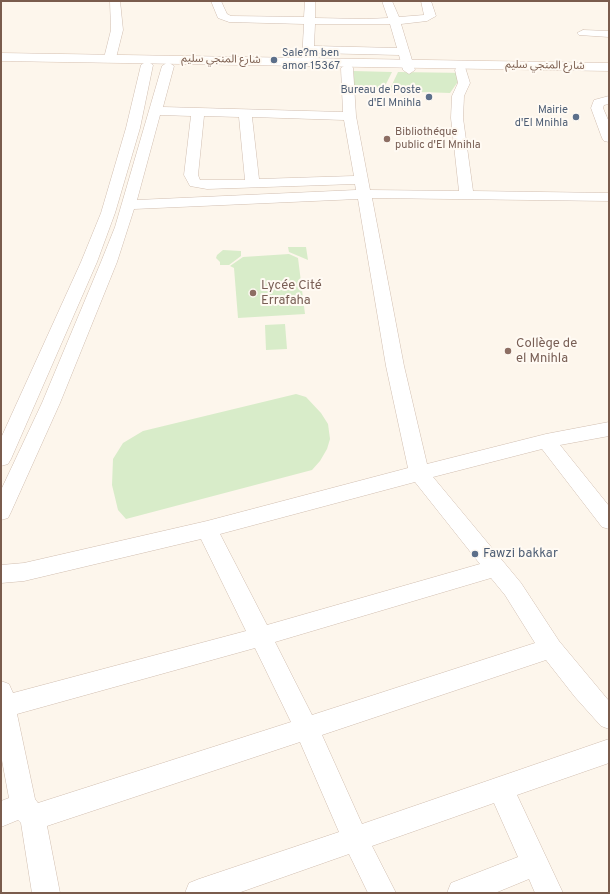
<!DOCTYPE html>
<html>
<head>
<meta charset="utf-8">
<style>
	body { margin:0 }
	#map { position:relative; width:610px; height:894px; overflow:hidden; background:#fdf6ec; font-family:Overpass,sans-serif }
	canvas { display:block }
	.frame { position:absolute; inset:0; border:2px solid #7a5c4d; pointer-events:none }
</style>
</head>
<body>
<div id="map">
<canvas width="610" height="894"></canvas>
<div class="frame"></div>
</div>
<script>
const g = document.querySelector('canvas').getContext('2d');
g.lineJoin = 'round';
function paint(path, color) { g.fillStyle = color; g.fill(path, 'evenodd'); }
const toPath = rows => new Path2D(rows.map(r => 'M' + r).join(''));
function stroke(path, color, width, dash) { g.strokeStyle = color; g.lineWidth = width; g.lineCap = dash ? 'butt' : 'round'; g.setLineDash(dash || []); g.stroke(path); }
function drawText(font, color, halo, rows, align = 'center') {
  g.font = font + ' Overpass,"Noto Sans Arabic",sans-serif'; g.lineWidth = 4; g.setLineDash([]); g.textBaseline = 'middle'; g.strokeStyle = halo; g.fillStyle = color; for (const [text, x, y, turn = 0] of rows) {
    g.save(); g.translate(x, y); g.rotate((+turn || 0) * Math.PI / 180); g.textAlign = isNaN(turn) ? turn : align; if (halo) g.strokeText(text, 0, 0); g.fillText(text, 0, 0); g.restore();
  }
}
paint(toPath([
	[349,72,353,71,392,72,383,90,346,90],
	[398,72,467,73,468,78,457,83,450,93,389,91],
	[288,247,306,247,308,260,289,252],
	[223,250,241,251,241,256,229,265,220,265,220,262,216,258,217,255],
	[289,254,298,258,305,314,238,318,234,268,230,266,243,257],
	[285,324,287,349,266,350,265,325],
	[296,394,306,397,321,413,328,424,330,439,327,449,320,461,312,470,126,519,118,510,112,485,113,459,123,443,143,431]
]), '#d8ecc9');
const minor = toPath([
	[110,1,120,1,123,30,116,58,110,62,104,58,111,30,110,1],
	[211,1,221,1,227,14,231,16,304,17,305,1,315,1,315,18,366,19,388,18,382,1,392,1,399,17,424,15,421,1,431,1,436,16,427,21,401,24,415,70,409,74,403,70,399,55,314,53,312,64,304,64,302,61,304,24,229,22,218,18,211,1],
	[315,24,390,24,397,48,314,46,315,24],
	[583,30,609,31,609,37,579,35,577,33,583,30],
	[147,61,153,65,140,128,115,213,97,262,11,459,8,464,1,466,1,438,81,262,101,213,126,128,141,65,147,61],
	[168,62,174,66,163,107,343,112,341,68,347,64,351,65,353,68,356,116,370,190,459,191,451,118,452,96,458,83,455,70,457,67,465,67,470,83,464,96,463,118,473,191,609,193,609,201,372,198,404,366,427,464,546,434,609,422,609,436,560,445,609,506,609,529,602,527,542,449,433,477,521,583,559,641,609,701,609,729,601,726,575,697,546,660,322,735,362,824,609,739,609,763,517,795,563,893,535,893,529,879,495,893,447,893,451,883,518,857,494,803,372,846,396,893,368,893,349,854,238,893,185,893,189,883,199,879,339,832,300,742,47,826,60,893,32,893,21,823,18,820,1,827,1,801,9,798,1,755,1,681,9,684,13,693,246,631,201,539,24,581,1,583,1,565,24,563,207,521,408,468,386,366,358,199,134,209,117,262,60,403,11,512,8,518,1,520,1,490,42,403,101,262,115,227,162,66,168,62],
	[160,115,191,116,184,175,190,186,207,189,355,184,356,190,137,200,160,115],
	[204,116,239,117,245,180,200,180,198,175,204,116],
	[252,117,344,120,354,176,259,179,252,117],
	[415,482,480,564,267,625,220,534,415,482],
	[491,578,505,595,535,643,312,715,275,642,491,578],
	[255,648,291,722,38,803,35,799,17,714,255,648],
	[609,96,609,104,604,105,603,108,609,122,609,142,604,141,602,138,591,108,594,100,609,96]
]);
const secondary = toPath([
	[1,53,609,63,609,71,1,61,1,53]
]);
stroke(minor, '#d1beb0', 1);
stroke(secondary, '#d6c0b0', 1);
paint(minor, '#fff');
paint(secondary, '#fff');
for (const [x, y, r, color] of [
	[274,60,4,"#5c6f8a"],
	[429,97,4,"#5c6f8a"],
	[576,117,4,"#5c6f8a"],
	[387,139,4,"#8d6e63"],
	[253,293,4,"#8d6e63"],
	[508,351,4,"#8d6e63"],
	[475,554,4,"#5c6f8a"]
]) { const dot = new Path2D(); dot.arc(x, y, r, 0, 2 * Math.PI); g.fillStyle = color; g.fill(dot); stroke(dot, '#fffaf3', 1.5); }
drawText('11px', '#4e5e75', '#fffaf3', [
	["Sale?m ben",282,54,"left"],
	["amor 15367",282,67,"left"],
	["Bureau de Poste",421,91],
	["d'El Mnihla",421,104],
	["Mairie",568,111],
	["d'El Mnihla",568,124]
], 'right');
drawText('11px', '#7a5c4d', '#fffaf3', [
	["شارع المنجي سليم",221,60,1],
	["شارع المنجي سليم",545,66,1]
]);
drawText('11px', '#785e54', '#fffaf3', [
	["Bibliothéque",395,133],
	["public d'El Mnihla",395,146]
], 'left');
drawText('13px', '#785e54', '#fffaf3', [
	["Lycée Cité",261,286],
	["Errafaha",261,301],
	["Collège de",516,344],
	["el Mnihla",516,359]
], 'left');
drawText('13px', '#4e5e75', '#fffaf3', [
	["Fawzi bakkar",483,554]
], 'left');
</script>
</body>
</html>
